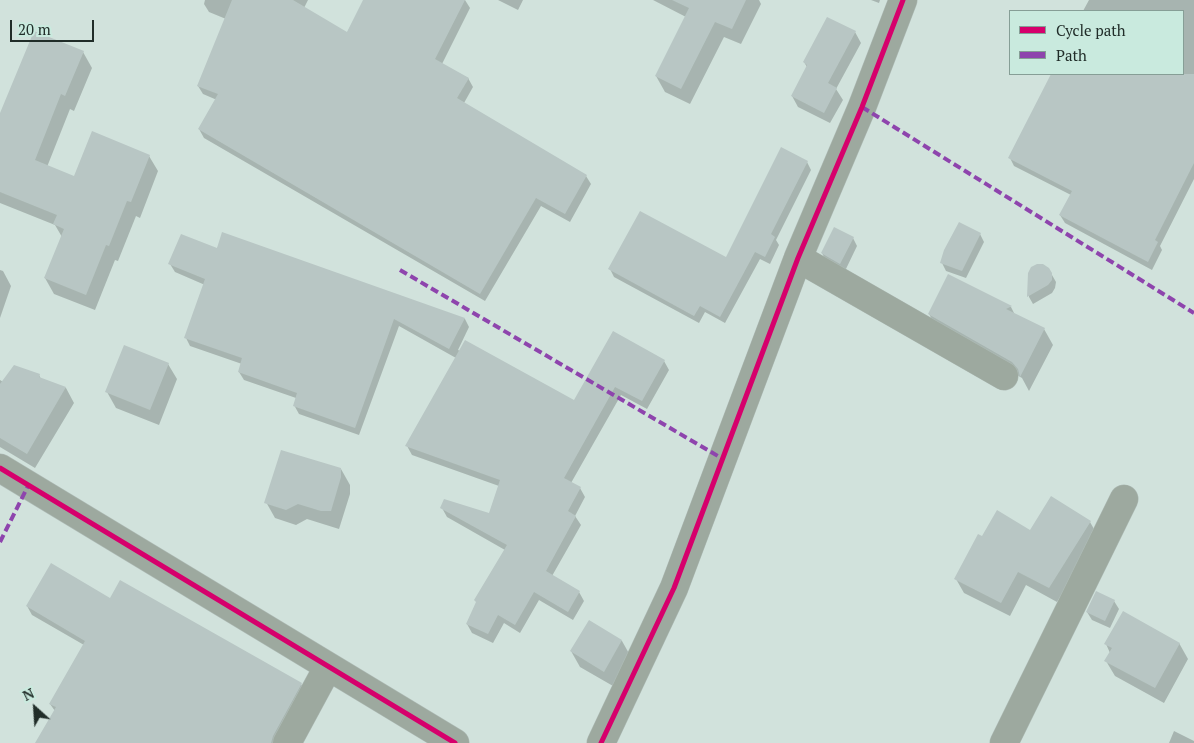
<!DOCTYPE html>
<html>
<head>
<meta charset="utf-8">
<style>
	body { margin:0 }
	#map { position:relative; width:1194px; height:743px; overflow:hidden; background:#d1e2dc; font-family:"PT Serif",serif }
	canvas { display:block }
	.legend { position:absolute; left:1009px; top:10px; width:175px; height:65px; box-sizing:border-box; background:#c9eade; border:1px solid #869e96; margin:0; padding:6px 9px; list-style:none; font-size:15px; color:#212d29 }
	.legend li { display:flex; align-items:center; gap:10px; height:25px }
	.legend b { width:25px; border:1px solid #869e96 }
	.north { position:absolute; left:10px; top:683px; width:50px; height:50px; -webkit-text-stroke:4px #c9eade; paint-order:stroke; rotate:334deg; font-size:14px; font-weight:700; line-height:20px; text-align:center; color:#212d29 }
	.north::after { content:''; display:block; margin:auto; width:18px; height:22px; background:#212d29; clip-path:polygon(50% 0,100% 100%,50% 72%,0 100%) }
	.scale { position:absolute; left:10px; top:20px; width:84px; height:22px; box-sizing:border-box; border:2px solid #212d29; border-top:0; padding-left:6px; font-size:15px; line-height:18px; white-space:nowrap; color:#212d29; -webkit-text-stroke:4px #c9eade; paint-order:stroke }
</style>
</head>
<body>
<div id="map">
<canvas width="1194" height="743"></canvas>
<ul class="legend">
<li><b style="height:6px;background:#d6006c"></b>Cycle path</li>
<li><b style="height:6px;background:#8e44ad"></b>Path</li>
</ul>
<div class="north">N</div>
<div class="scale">20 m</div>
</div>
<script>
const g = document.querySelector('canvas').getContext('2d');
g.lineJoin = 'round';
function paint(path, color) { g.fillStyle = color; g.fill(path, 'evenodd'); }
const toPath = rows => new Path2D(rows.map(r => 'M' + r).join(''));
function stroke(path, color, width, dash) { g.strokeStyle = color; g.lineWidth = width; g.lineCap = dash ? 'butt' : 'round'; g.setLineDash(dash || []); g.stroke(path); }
paint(toPath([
	[205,0,308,0,304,8,347,33,364,0,465,0,470,8,442,64,468,78,473,87,464,103,586,176,591,184,570,222,541,206,485,301,204,138,199,129,217,100,203,94,198,86,226,19,209,12,204,4],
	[498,0,523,0,518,10],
	[653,0,759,0,761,4,741,44,724,37,690,104,665,92,656,76,686,17],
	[871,0,880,0,879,3],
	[1089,0,1194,0,1194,179,1160,246,1162,250,1152,270,1065,223,1060,215,1071,195,1014,166,1010,158,1052,74,1183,74,1183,11,1083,11],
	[855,32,861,43,836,89,843,100,830,123,798,107,792,96,807,67,804,62],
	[83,52,92,68,74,111,70,109,47,167,75,178,149,156,158,171,140,218,136,216,118,261,115,260,95,310,54,294,45,278,62,237,55,225,0,203,0,117],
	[807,162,811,170,776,240,779,245,770,264,760,259,725,323,705,312,699,323,614,277,610,269,726,258],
	[223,234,465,319,469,327,458,350,574,402,664,361,669,370,647,409,621,395,571,483,580,488,585,497,575,516,581,525,552,576,579,592,584,601,573,620,539,600,520,633,504,623,493,643,472,633,467,624,505,550,447,517,442,508,490,514,499,486,412,455,407,446,456,358,399,326,359,435,299,414,294,405,296,398,244,380,239,372,242,364,190,346,186,338,205,285,175,272,170,264,217,249],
	[980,234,984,242,966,278,946,271,942,263],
	[853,238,857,246,845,271,826,261,822,253],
	[1048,268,1056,282,1055,288,1052,293,1033,304,1029,297,1029,273],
	[0,270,3,271,11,286,0,318],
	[948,276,1011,307,1015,315,1044,329,1053,345,1029,391,1022,378,938,330,929,314],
	[168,364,177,379,159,425,116,408,107,392],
	[39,375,41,379,66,388,74,403,35,468,0,447,0,380,3,382],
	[341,469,350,485,350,494,339,529,307,519,296,525,275,518,266,502],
	[1090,522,1098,536,1057,602,1026,585,1010,616,964,593,956,579,982,538],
	[110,599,301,684,306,692,278,743,36,743,55,711,50,704,84,645,32,615,27,606],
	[1114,601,1119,609,1110,628,1092,620,1087,612],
	[589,622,622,641,631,657,613,686,580,667,571,651],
	[1179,643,1188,659,1164,703,1115,676,1106,661,1110,653,1106,644],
	[1174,731,1194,741,1194,743,1169,743]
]), '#0003');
paint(toPath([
	[232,0,293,0,347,32,363,0,465,0,435,59,469,78,457,98,587,175,565,214,536,198,480,294,198,129,218,94,197,86],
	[672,0,746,0,732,29,715,22,681,89,655,76,689,8],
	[827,17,856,31,828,83,837,88,824,113,791,96,807,65,803,62],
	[34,31,84,51,65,96,61,94,35,160,74,176,92,131,150,155,131,202,127,201,109,246,106,245,86,295,44,278,64,229,53,224,57,215,0,192,0,113],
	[1051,74,1194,74,1194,163,1155,240,1158,242,1148,262,1059,215,1072,191,1008,158],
	[781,147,808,161,771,234,775,237,765,257,755,252,720,317,700,306,694,316,608,269,640,211,726,257],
	[959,222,981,233,962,271,940,263,944,250],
	[834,227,854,237,840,264,821,253],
	[222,232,465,318,449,349,394,319,355,428,293,406,297,393,238,372,242,358,184,338,205,279,168,264,181,234,217,248],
	[1037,264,1043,264,1049,268,1052,273,1052,280,1048,285,1027,297,1028,273,1031,267],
	[948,274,1012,306,1006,309,1045,328,1020,377,1018,369,1012,362,928,314],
	[613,331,665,360,642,401,615,387,564,478,581,487,568,511,576,516,546,571,580,591,568,612,534,592,515,625,498,615,488,634,466,624,476,602,474,600,507,545,440,508,444,499,489,513,500,480,405,446,465,340,574,400],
	[124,345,169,363,150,410,105,392],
	[14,365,40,374,39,377,66,387,27,454,0,438,0,384],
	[281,450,341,468,341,477,331,511,321,511,298,504,286,510,264,503],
	[1051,496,1091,521,1049,588,1018,572,1001,603,954,579,978,534,982,536,997,510,1030,530],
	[51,563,110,598,120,580,302,683,273,736,271,743,35,743,56,707,49,704,85,641,26,606],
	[1096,591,1115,600,1105,621,1086,612],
	[1123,611,1180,643,1155,688,1104,661,1112,648,1104,644],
	[589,620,622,640,604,672,570,651]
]), '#b8c6c4');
const minor = toPath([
	[798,258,1004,376],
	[0,468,455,743],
	[287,743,328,667],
	[601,743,674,588,798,258,862,107,903,0],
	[1004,743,1124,499]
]);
stroke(minor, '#afbcb7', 29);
stroke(minor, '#9da99f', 28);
stroke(toPath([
	[862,107,1194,313],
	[400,270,723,459],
	[0,542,28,486]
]), '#8e44ad', 4, [8, 4]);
stroke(toPath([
	[0,468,455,743],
	[601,743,674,588,798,258,862,107,903,0]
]), '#d6006c', 5);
</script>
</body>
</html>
